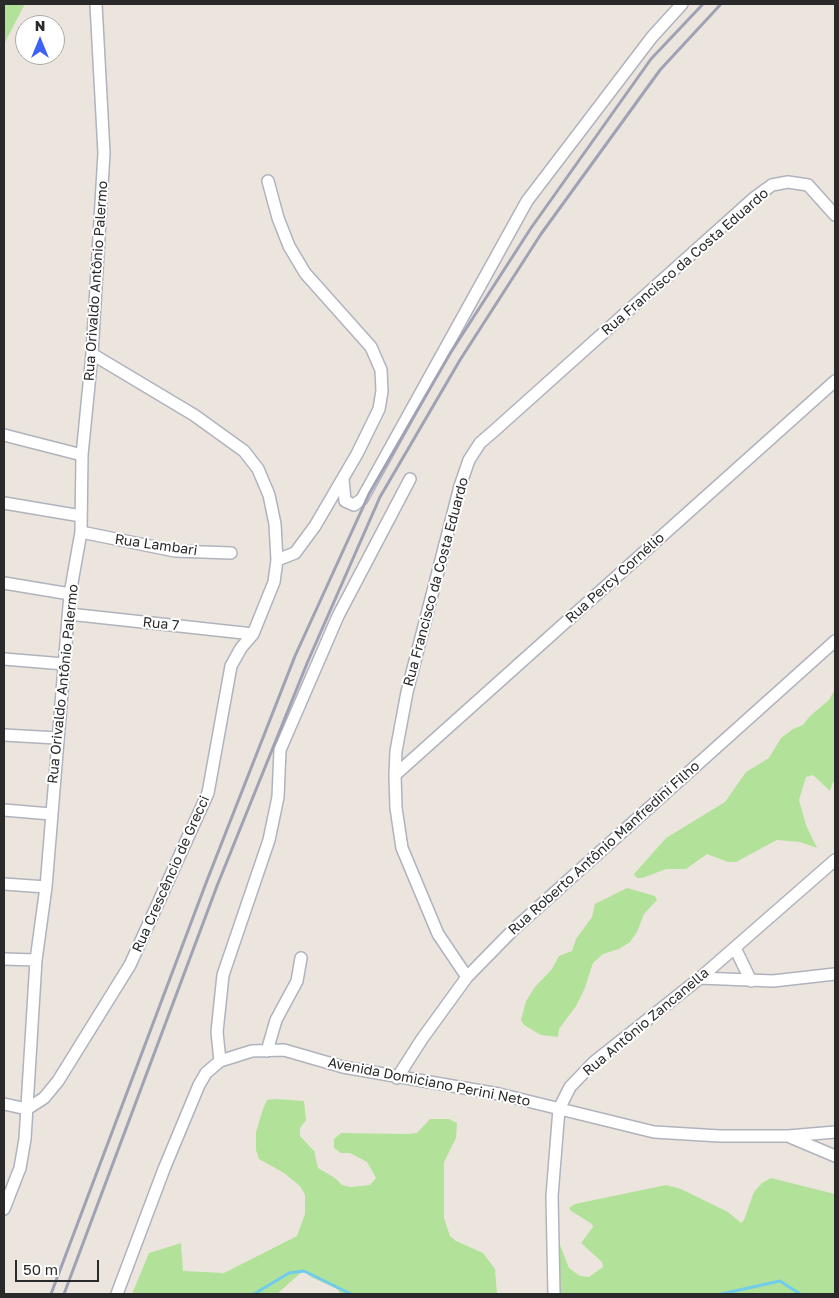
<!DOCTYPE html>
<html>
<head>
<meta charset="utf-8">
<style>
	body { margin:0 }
	#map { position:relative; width:839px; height:1298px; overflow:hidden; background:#ece5dd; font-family:"Golos Text",sans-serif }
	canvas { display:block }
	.frame { position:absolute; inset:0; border:5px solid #2a2a2a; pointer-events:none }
	.north { position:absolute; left:15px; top:15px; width:50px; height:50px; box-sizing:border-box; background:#fff; border:1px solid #aaa; border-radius:50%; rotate:0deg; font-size:14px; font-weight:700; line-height:20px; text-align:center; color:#2a2a2a }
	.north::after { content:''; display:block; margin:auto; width:18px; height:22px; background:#3e61f8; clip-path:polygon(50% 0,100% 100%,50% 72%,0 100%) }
	.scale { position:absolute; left:15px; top:1260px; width:84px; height:22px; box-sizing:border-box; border:2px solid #2a2a2a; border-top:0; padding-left:6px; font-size:15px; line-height:18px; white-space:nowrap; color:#2a2a2a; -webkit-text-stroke:4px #fff; paint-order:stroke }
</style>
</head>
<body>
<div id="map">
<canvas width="839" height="1298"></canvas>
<div class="frame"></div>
<div class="north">N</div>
<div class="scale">50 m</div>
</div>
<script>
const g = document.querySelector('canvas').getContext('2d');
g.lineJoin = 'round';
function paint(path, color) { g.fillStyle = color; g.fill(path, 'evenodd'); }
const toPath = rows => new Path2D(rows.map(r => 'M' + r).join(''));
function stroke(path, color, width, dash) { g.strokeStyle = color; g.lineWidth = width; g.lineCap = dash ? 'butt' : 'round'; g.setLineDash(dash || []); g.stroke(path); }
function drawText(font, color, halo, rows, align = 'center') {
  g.font = font + ' "Golos Text",sans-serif'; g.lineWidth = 4; g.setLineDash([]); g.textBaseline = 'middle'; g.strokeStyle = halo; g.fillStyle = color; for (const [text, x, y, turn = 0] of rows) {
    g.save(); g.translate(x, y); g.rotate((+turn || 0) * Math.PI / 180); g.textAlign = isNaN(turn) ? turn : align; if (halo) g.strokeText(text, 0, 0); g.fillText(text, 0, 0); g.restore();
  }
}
paint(toPath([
	[4,4,25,4,4,44],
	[835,689,835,782,833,782,830,791,813,775,806,777,799,800,806,825,817,848,800,842,777,840,736,862,728,862,707,854,686,869,666,869,642,878,637,878,634,874,666,838,725,802,746,772,769,758,781,738,793,729,803,725,810,716,829,700],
	[627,888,655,896,657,900,644,914,637,932,630,942,619,949,603,954,593,963,584,990,576,1006,559,1029,558,1037,541,1035,524,1025,521,1020,526,1001,535,987,552,969,559,956,572,951,576,939,592,917,595,904],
	[276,1099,304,1101,306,1120,300,1128,300,1136,314,1151,318,1168,335,1178,342,1185,351,1187,370,1185,376,1178,367,1162,350,1153,341,1153,334,1148,334,1139,341,1133,408,1134,417,1133,430,1119,449,1119,457,1123,456,1138,444,1162,444,1218,450,1236,456,1241,483,1253,495,1269,497,1294,341,1294,337,1289,311,1277,304,1270,277,1294,132,1294,149,1253,181,1243,183,1271,224,1273,297,1236,305,1214,305,1195,300,1186,284,1173,259,1159,256,1150,256,1132,263,1109,267,1100],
	[771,1178,835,1194,835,1294,559,1294,557,1254,560,1245,569,1268,580,1276,589,1277,603,1267,602,1262,581,1243,593,1227,592,1224,571,1211,569,1208,575,1204,666,1185,681,1189,728,1212,741,1223,744,1220,754,1192,762,1183]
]), '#b2e299');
stroke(toPath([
	[254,1294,289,1273,304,1271,351,1294],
	[721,1294,780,1281,800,1294]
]), '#70cced', 3);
const street = toPath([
	[268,181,278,218,289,246,305,273,371,347,381,370,382,391,379,409,357,454,315,526,295,553,277,560],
	[4,435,82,455],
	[343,479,345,501,354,505,362,499,527,201,652,37,682,4],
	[4,503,81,516],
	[81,532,175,551,231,553],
	[4,583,70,594],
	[69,614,253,634],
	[4,659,64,664],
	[4,735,57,738],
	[395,775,835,381],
	[4,810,51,814],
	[4,884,46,887],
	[735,948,751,981],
	[4,959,36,960],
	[467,977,438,934,402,848,396,808,395,775,396,751,407,692,460,486,469,460,480,443,495,430,754,198,772,185,788,182,808,185,835,215],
	[700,978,773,981,835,974],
	[267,1051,276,1020,297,981,301,958],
	[220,1061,217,1032,223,975,269,840,278,797,280,750,338,616,410,479],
	[397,1078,422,1039,467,977,514,929,835,641],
	[4,1104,27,1109,44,1098,58,1081,130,965,208,793,231,666,241,648,253,634,274,582,277,560,275,524,269,495,258,469,244,451,194,415,92,354],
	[790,1137,835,1156],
	[4,1209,20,1168,25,1139,36,960,46,887,70,594,81,532,82,455,92,354,104,153,96,4],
	[117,1294,164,1169,199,1085,206,1073,220,1061,252,1051,284,1050,343,1067,499,1094,654,1132,720,1136,788,1136,835,1132],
	[554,1294,552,1196,559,1109,570,1087,594,1062,700,978,835,860]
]);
stroke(street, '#b0b3be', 14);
stroke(street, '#fff', 11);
stroke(toPath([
	[51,1294,206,883,295,656,369,494,451,352,531,228,651,59,703,4],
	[64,1294,217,886,308,661,380,497,460,360,541,234,660,70,721,4]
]), '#9fa2b5', 3);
drawText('14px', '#2a2a2a', '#fff', [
	["Rua Francisco da Costa Eduardo",685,262,-41],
	["Rua Orivaldo Antônio Palermo",96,281,-86],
	["Rua Lambari",156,545,8],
	["Rua Percy Cornélio",615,578,-42],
	["Rua Francisco da Costa Eduardo",436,582,-75],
	["Rua 7",161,624,6],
	["Rua Orivaldo Antônio Palermo",63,684,-84],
	["Rua Roberto Antônio Manfredini Filho",604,848,-42],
	["Rua Crescêncio de Grecci",171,874,-66],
	["Rua Antônio Zancanella",646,1022,-40],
	["Avenida Domiciano Perini Neto",429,1082,11]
]);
</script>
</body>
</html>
